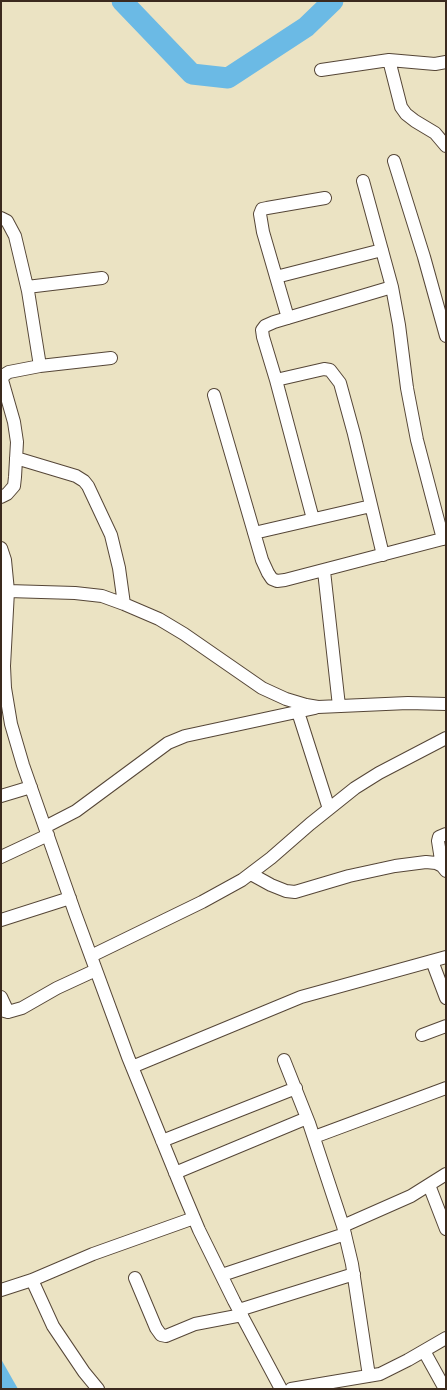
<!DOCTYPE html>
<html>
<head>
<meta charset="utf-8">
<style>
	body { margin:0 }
	#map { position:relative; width:447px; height:1390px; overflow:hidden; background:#ebe3c3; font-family:Kalam,sans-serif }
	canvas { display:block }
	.frame { position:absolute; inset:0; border:2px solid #3b2a1e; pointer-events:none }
</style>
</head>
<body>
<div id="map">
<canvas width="447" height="1390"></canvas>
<div class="frame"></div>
</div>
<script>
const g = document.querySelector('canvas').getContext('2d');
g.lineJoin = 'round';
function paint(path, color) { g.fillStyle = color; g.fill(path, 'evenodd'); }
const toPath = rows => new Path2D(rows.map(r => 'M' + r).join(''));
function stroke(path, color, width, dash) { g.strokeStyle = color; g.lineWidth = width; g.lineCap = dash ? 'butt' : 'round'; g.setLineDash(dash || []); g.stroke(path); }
paint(toPath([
	[1,1359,18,1389,1,1389]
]), '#6bbae5');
stroke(toPath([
	[122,1,192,74,228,78,306,27,333,1]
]), '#6bbae5', 21);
const minor = toPath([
	[389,60,401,107,406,114,415,121,435,133,446,146],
	[321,70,389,60,435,64,446,62],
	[394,161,424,257,446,336],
	[363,181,392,287,399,325,407,388,417,440,443,539],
	[1,218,7,221,15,236,28,291,40,366],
	[276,277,382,250],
	[27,287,102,278],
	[288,318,263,232,260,214,262,209,267,208,325,198],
	[276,380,324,369,330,370,340,383,354,434,383,555],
	[214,395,262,560,268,573,272,579,277,581,285,580,446,538],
	[16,458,76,476,84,481,88,486,111,535,119,568,124,604],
	[1,497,7,494,14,486,15,477,17,442,14,422,2,380,4,375,9,372,40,366,111,358],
	[313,519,276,380,263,337,262,330,265,326,274,322,392,287],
	[254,533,371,506],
	[1,548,5,560,8,591,4,666,5,688,11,724,23,765,75,913,128,1057,183,1192,199,1230,234,1301,281,1389],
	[324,571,339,706],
	[8,591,75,593,102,596,124,604,159,619,184,634,262,688,286,699,306,705,318,707,408,703,446,704],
	[298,712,329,809],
	[1,796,31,787],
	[45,827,76,811,168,743,185,736,315,708],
	[1,857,48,835],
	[442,866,438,841,439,837,446,834],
	[251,874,271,885,286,891,295,892,349,876,395,866,426,862,436,863,442,866,446,871],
	[1,920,70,898],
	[91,956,202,902,242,880,271,858,310,824,355,788,379,773,446,738],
	[432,961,446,998],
	[1,997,8,1012],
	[1,1010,8,1012,22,1008,57,988,96,970],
	[422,1035,446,1026],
	[284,1060,309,1123,343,1226,352,1264,369,1376],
	[132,1067,301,997,446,957],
	[314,1137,446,1088],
	[162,1141,296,1088],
	[175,1173,307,1118],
	[429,1185,446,1229],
	[343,1226,411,1196,446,1174],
	[222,1275,345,1234],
	[135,1278,156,1328,161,1335,166,1336,195,1324,242,1315],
	[32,1280,53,1326,84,1372,98,1389],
	[1,1290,32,1280,93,1254,194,1218],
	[239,1310,354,1274],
	[424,1351,445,1389],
	[291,1389,380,1374,408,1360,446,1338]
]);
stroke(minor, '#554637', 14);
stroke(minor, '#fff', 12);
</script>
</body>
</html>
